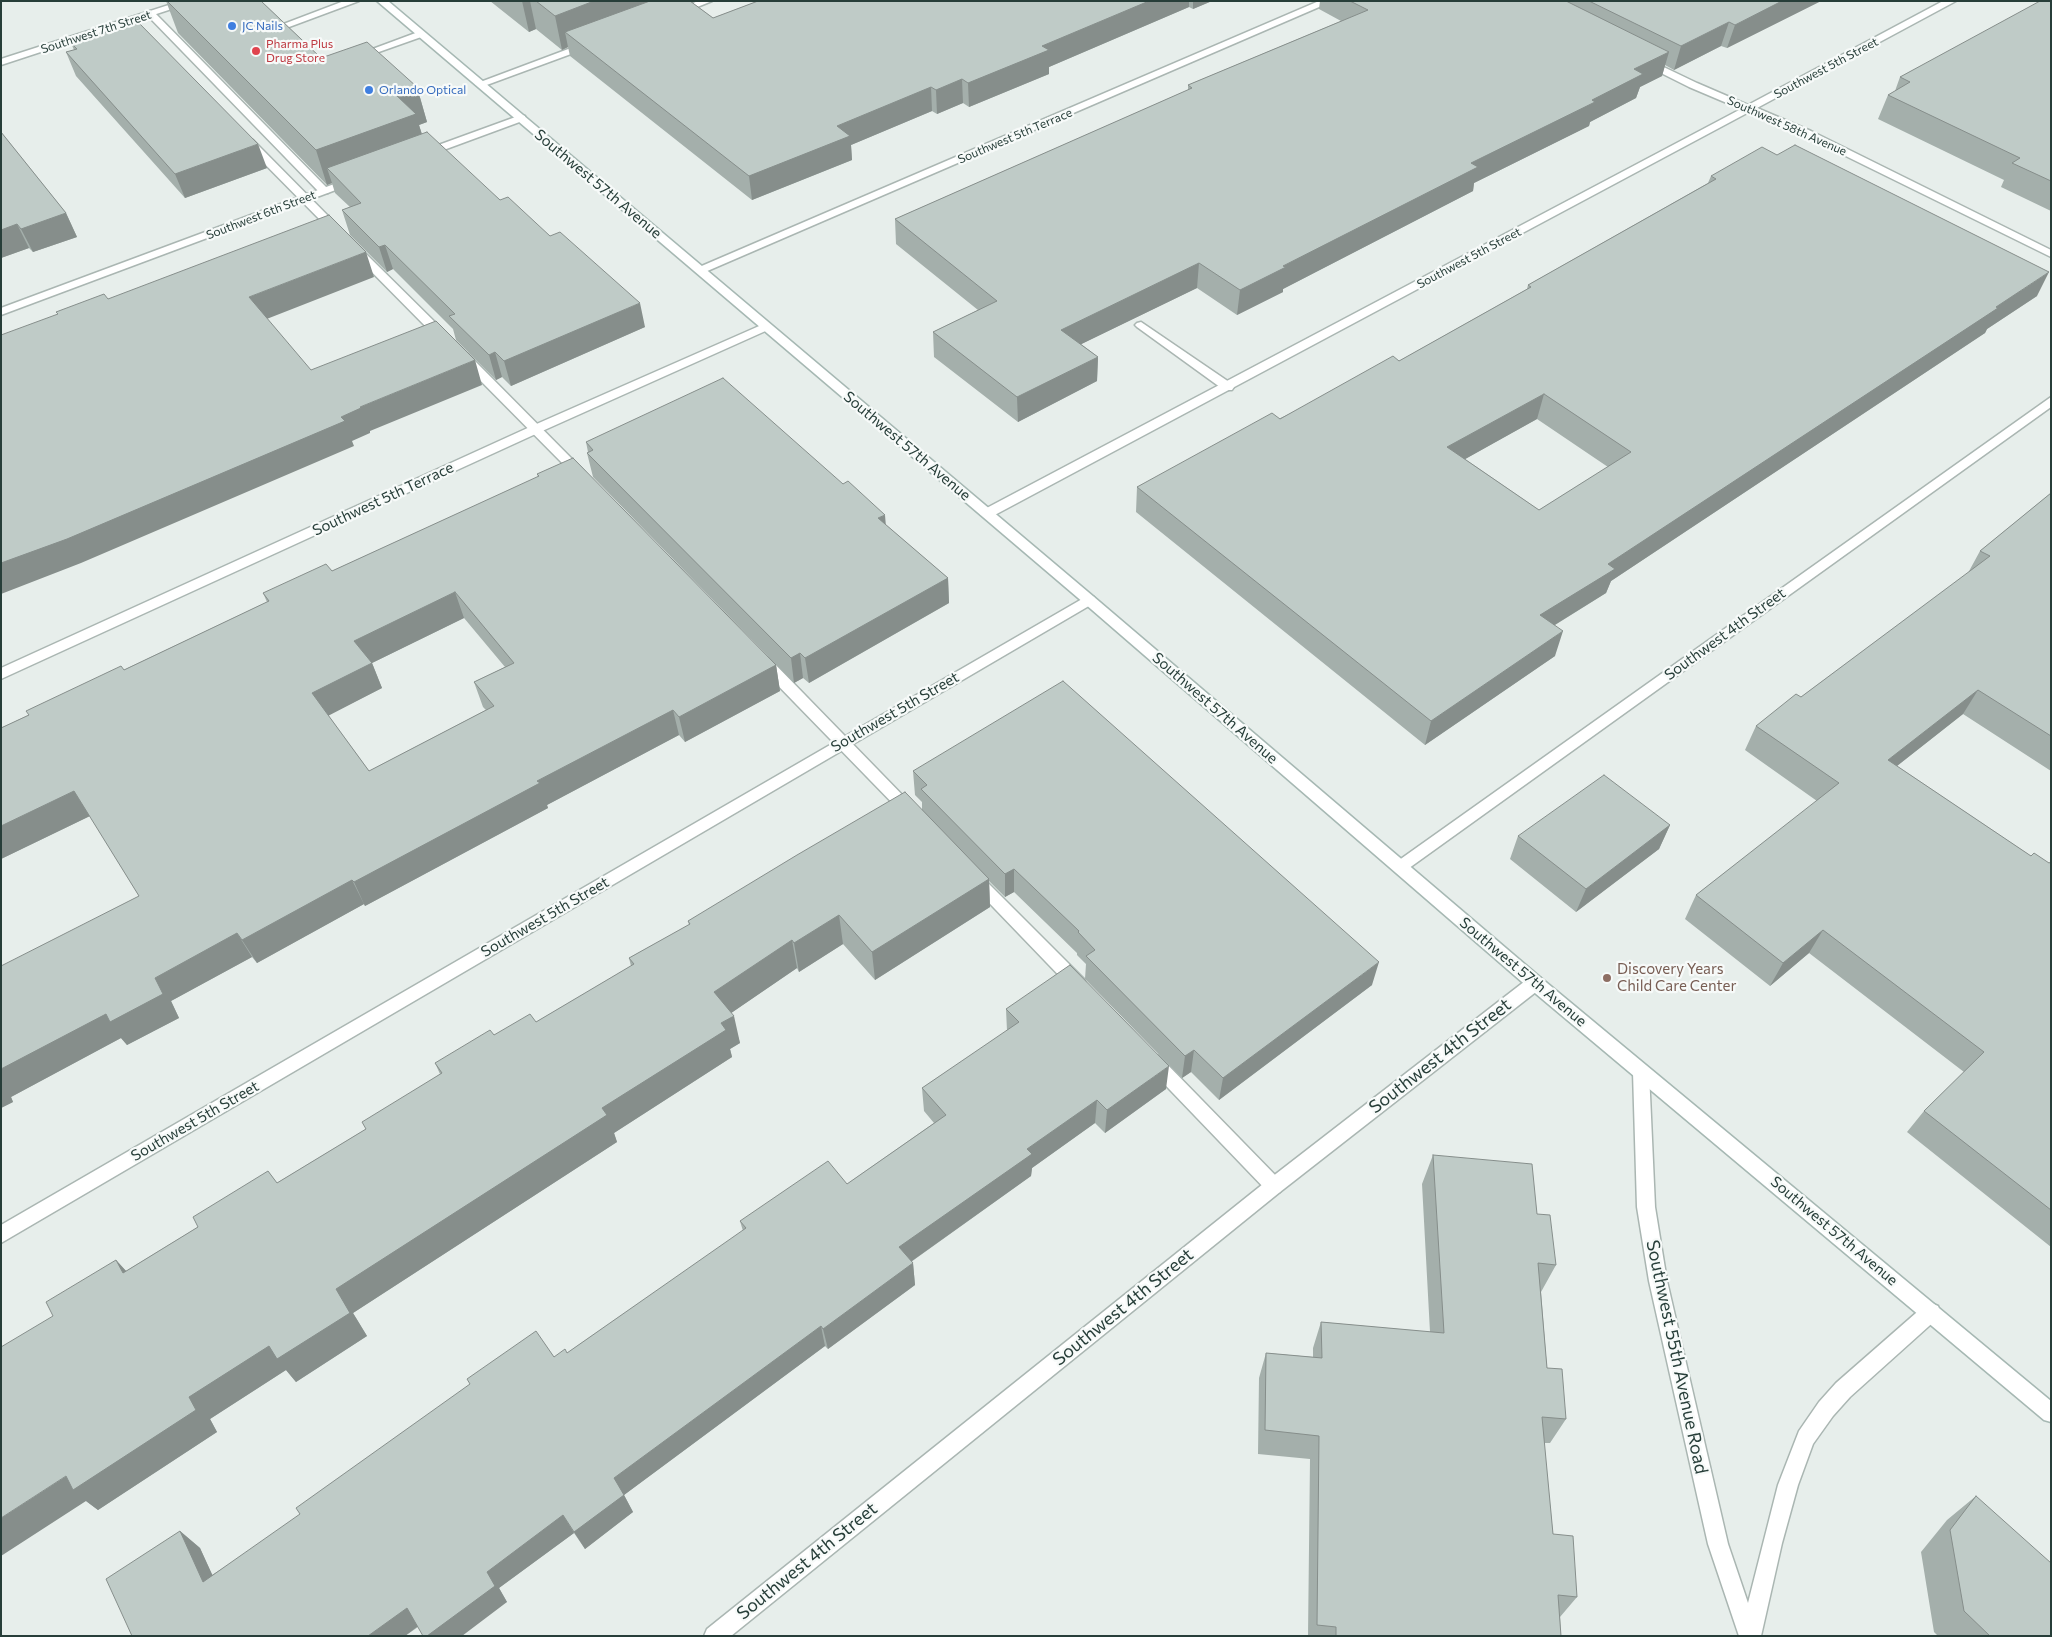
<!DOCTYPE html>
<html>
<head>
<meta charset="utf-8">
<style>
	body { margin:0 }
	#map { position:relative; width:2052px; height:1637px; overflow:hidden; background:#e7eeeb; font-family:Commissioner,sans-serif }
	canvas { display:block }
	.frame { position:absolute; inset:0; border:2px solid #273e39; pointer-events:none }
</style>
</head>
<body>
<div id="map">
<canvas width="2052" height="1637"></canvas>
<div class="frame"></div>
</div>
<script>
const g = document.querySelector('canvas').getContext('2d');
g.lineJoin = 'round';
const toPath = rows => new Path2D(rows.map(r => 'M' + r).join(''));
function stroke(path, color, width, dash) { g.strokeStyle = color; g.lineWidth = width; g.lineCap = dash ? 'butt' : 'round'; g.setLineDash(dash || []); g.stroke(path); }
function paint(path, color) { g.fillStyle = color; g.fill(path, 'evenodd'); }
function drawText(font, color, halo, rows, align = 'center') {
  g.font = font + ' Commissioner,sans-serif'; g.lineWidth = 4.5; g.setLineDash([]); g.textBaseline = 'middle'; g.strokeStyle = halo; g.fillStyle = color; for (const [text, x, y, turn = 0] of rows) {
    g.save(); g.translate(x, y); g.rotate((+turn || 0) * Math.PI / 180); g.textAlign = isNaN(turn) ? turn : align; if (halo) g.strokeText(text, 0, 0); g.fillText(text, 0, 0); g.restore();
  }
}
const lane = toPath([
	[344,1,359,1,281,30,278,31,273,28,344,1],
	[151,11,154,12,328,189,329,191,328,193,320,193,148,16,148,12,151,11],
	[421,31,426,34,424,36,359,59,353,59,351,57,421,31],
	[249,139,253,140,342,230,343,232,342,234,334,234,245,144,244,142,249,139],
	[356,247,360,248,448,335,450,338,448,341,440,341,352,252,350,250,356,247],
	[1141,322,1232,384,1234,387,1232,390,1224,390,1137,327,1135,325,1137,323,1141,322],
	[464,353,468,354,584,471,586,474,584,477,576,477,460,360,458,357,464,353],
	[764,657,769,658,915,808,917,812,915,816,910,818,905,816,759,666,757,662,759,658,764,657],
	[975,873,980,875,1084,979,1086,984,1084,989,1078,991,1072,989,970,883,967,879,970,875,975,873],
	[1153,1054,1159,1056,1280,1180,1283,1186,1280,1192,1274,1194,1268,1192,1147,1066,1145,1061,1147,1056,1153,1054]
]);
const street = toPath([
	[181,1,196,1,1,65,1,59,181,1],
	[698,1,712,1,680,14,674,14,672,12,698,1],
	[1319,1,1333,1,705,272,697,272,695,270,697,268,1319,1],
	[1943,1,1956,1,1757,108,1811,131,2051,250,2051,257,1803,135,1749,112,991,517,986,518,980,514,981,511,1741,109,1689,87,1643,64,1643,60,1649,60,1697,83,1748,105,1943,1],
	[587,42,590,43,590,47,484,86,480,87,475,84,587,42],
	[521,115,525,116,525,120,430,155,422,155,421,153,422,151,521,115],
	[353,177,358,180,357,182,1,315,1,308,353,177],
	[766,323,770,325,772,327,770,329,540,432,1,679,1,668,532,426,766,323],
	[2051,397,2051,407,1405,871,1400,873,1395,871,1392,867,1395,863,2051,397],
	[1089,595,1094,597,1096,600,1094,603,1,1243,1,1225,1089,595],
	[1535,976,1541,978,1543,983,1541,988,1280,1192,731,1636,704,1636,707,1629,1268,1180,1529,978,1535,976],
	[1641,1065,1647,1067,1649,1072,1655,1207,1667,1281,1728,1544,1748,1603,1778,1485,1799,1431,1819,1402,1836,1383,1924,1306,1931,1303,1938,1306,1940,1312,1938,1318,1850,1397,1833,1416,1813,1444,1798,1485,1782,1543,1761,1636,1739,1636,1708,1544,1649,1281,1637,1207,1633,1072,1635,1067,1641,1065]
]);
const secondary = toPath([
	[377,1,388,1,1094,597,1541,978,2051,1401,2051,1422,2044,1420,1529,988,1084,603,377,1]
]);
stroke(lane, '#aab6b2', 3);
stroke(street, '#aab6b2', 3);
stroke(secondary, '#a6b8b3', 3);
paint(lane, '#fff');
paint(street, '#fff');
paint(secondary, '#fff');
paint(toPath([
	[166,1,261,1,321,58,417,87,427,122,419,125,422,134,500,200,645,327,511,386,502,377,496,380,456,340,453,329,393,269,387,272,350,235,342,210,350,207,335,193,332,183,327,185,178,33],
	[490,1,690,1,713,18,758,1,1212,1,1193,9,1189,7,1049,67,1049,74,969,107,963,103,937,114,932,111,851,145,852,160,752,200,570,56,568,47,562,50,536,29,529,32],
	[1320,1,1821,1,1727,48,1721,46,1674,70,1665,65,1662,76,1640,87,1636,98,1590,122,1589,126,1474,183,1473,191,1283,289,1283,292,1237,315,1197,288,1081,344,1098,357,1097,381,1018,422,934,357,933,332,978,310,896,244,895,219,1188,90,1188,85,1341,21,1319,9],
	[2051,1,2051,211,2001,187,2004,180,1878,119,1888,95,1895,91,1900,77],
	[71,43,267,168,185,198,76,76,66,52,74,50],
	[1,132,66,213,77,237,33,252,29,248,1,258],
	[1711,176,2037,296,1987,329,1985,333,1611,581,1606,593,1555,625,1555,656,1425,745,1136,512,1137,487,1399,361,1527,289,1528,285,1708,183],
	[1537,419,1608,467,1539,510,1465,459],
	[586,442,886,525,948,578,949,603,809,683,803,678,794,683,593,477,587,453,588,452],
	[537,474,776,665,780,691,685,742,679,735,547,805,548,808,365,906,364,904,257,963,252,957,171,1001,179,1018,127,1045,121,1038,11,1097,13,1102,1,1108,139,896,90,816,1,859,1,728,267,602,263,593,332,571,538,477],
	[464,618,505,667,474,682,483,707,486,710,369,771,328,715,382,688,372,663],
	[2051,493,2051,771,1963,714,1897,766,2031,856,2049,863,2051,862,2051,1247,1907,1132,1924,1111,1964,1072,1809,953,1770,986,1685,919,1696,895,1817,801,1745,750,1756,726,1801,697,1968,573,1980,551],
	[913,771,1372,985,1219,1100,1191,1072,1182,1078,1085,979,1086,964,1077,955,1077,953,1014,892,1005,897,989,881,990,907,875,980,843,944,799,972,797,968,731,1013,740,1043,730,1049,732,1057,614,1133,617,1142,353,1313,367,1336,296,1382,286,1370,210,1419,217,1432,98,1510,86,1501,53,1316,116,1260,126,1271,198,1227,268,1171,277,1183,366,1129,440,1074,435,1063,494,1035,536,1022,631,966,629,958,689,925,688,921,922,810,922,802,915,795],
	[1670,825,1659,849,1576,912,1510,859,1518,836],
	[1006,1009,1166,1089,1105,1133,1095,1123,1032,1168,1031,1176,911,1262,913,1263,915,1285,828,1349,825,1346,624,1495,633,1512,585,1549,574,1533,499,1588,507,1602,418,1627,405,1636,132,1636,180,1531,200,1548,212,1575,554,1357,567,1353,743,1231,740,1221,847,1184,934,1123,924,1111,922,1088,1007,1031],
	[1433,1155,1537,1214,1556,1265,1541,1292,1547,1368,1566,1419,1550,1443,1544,1443,1553,1534,1577,1597,1560,1617,1561,1636,1308,1636,1310,1459,1258,1454,1259,1378,1266,1353,1313,1357,1313,1348,1321,1322,1430,1332,1422,1184],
	[1976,1496,2051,1636,1938,1636,1934,1632,1921,1552,1947,1520]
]), '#a4afab');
paint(toPath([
	[522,1,530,1,536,29,529,32],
	[594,1,670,1,565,32,568,47,562,50,555,16],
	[1149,1,1189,1,1189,7,1049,67,1049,74,969,107,968,83,1042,46],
	[1193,1,1212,1,1193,9],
	[1782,1,1821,1,1727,48,1735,25],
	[1729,22,1721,46,1674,70,1681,46],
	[1669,52,1662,76,1640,87,1636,98,1590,122,1589,126,1474,183,1473,191,1283,289,1283,292,1237,315,1240,290,1471,163,1592,100,1634,69],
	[962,79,963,103,937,114,936,90],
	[417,87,427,122,419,125,426,148,327,168,332,183,327,185,316,150,396,95],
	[931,87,932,111,851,145,852,160,752,200,749,176,837,126],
	[258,144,267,168,185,198,175,174],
	[66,213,77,237,33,252,21,229],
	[17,224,29,248,1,258,1,230],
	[385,245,393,269,387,272,379,247],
	[366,252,374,277,259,322,249,297],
	[1199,263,1197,288,1061,354,1061,330],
	[2049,272,2037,296,1987,329,1985,333,1611,581,1606,593,1532,639,1540,615,1608,564],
	[640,303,645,327,511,386,504,361],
	[495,352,502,377,496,380,489,355],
	[1098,357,1097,381,1018,422,1017,397],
	[475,360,482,385,370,431,370,433,352,441,354,446,81,563,1,594,1,563,341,417,360,407],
	[1544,394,1537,419,1442,472,1447,447],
	[885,515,887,539,878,518],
	[948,578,949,603,809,683,805,658],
	[455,592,464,618,372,663,382,688,324,718,312,693,354,641],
	[1563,631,1555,656,1425,745,1431,721],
	[800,653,803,678,794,683,791,658],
	[776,665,780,691,685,742,679,717],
	[1978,690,1963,714,1874,784,1888,760],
	[673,710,679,735,547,805,548,808,365,906,354,882,537,781],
	[74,791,90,816,1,859,1,826],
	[1670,825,1659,849,1576,912,1586,889],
	[1014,869,1014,892,1005,897,1005,874],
	[989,879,990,907,875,980,872,952],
	[352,880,364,904,257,963,242,940],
	[839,915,843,944,799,972,794,943],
	[1823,930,1809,953,1770,986,1783,963],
	[237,933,252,957,171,1001,179,1018,127,1045,121,1038,11,1097,13,1102,1,1108,1,1069,155,978],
	[792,940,797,968,721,1020,714,992],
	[1379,962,1372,985,1219,1100,1223,1078],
	[734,1016,740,1043,730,1049,732,1057,614,1133,617,1142,353,1313,367,1336,296,1382,286,1370,210,1419,217,1432,98,1510,86,1501,1,1556,1,1518,189,1397,336,1289,602,1108,721,1023],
	[1194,1050,1191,1072,1182,1078,1185,1056],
	[1169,1066,1166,1089,1105,1133,1107,1110],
	[1097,1100,1095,1123,1032,1168,1031,1176,902,1268,899,1247,1027,1149],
	[116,1260,138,1284,123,1273],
	[913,1263,915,1285,828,1349,823,1329],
	[821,1326,825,1346,624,1495,633,1512,585,1549,574,1532,614,1478],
	[563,1515,574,1533,499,1588,507,1602,462,1636,427,1636,487,1572],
	[180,1531,200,1548,223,1598,203,1582],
	[407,1608,422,1623,405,1636,368,1636]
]), '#868e8b');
const building = toPath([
	[167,1,261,1,321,58,367,42,417,87,396,95,416,114,316,150,167,1],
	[536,1,594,1,555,16,536,1],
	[650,1,690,1,713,18,758,1,1149,1,1042,46,1049,50,968,83,962,79,936,90,931,87,837,126,850,136,749,176,565,32,650,1],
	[1350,1,1566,1,1669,52,1634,69,1643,74,1592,100,1595,102,1471,163,1478,167,1283,266,1286,267,1240,290,1199,263,1061,330,1098,357,1017,397,933,332,997,301,895,219,1192,88,1188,85,1368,10,1350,1],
	[1589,1,1782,1,1735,25,1729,22,1681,46,1589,1],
	[2040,1,2051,1,2051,181,2012,163,2020,158,1888,95,1910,82,1900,77,2040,1],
	[138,22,258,144,175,174,66,52,77,49,71,43,138,22],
	[1,132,66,213,21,229,17,224,1,230,1,132],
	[427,132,500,200,508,197,550,236,560,232,640,303,504,361,495,352,489,355,449,316,455,314,385,245,379,247,342,210,361,203,327,168,427,132],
	[1795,145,2049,272,1996,307,1998,308,1608,564,1615,569,1540,615,1563,631,1431,721,1137,487,1272,413,1280,419,1393,356,1399,361,1531,287,1528,285,1716,179,1711,176,1762,147,1777,155,1795,145],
	[1544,394,1631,452,1539,510,1447,447,1544,394],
	[329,215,366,252,249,297,311,370,436,321,475,360,360,407,361,408,341,417,345,421,67,539,1,563,1,335,58,314,56,312,104,294,108,299,329,215],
	[723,378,843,484,848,481,885,515,878,518,948,578,805,658,800,653,791,658,587,453,593,450,586,442,723,378],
	[573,458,776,665,679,717,673,710,537,781,540,783,354,882,352,880,242,940,237,933,155,978,163,994,110,1022,106,1014,1,1069,1,966,139,896,74,791,1,826,1,728,29,715,26,711,121,666,124,670,269,601,263,593,326,564,332,571,539,476,537,474,573,458],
	[455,592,514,663,474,682,494,706,369,771,312,693,372,663,354,641,455,592],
	[2051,493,2051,736,1978,690,1888,760,2031,856,2034,853,2049,863,2051,862,2051,1210,1924,1111,1984,1052,1823,930,1783,963,1696,895,1839,783,1756,726,1796,694,1801,697,1990,556,1980,551,2051,493],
	[1063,681,1379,962,1223,1078,1194,1050,1185,1056,1086,956,1095,950,1078,932,1079,931,1014,869,1005,874,921,789,927,785,913,771,1063,681],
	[1604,775,1670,825,1586,889,1518,836,1604,775],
	[905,792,989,879,872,952,839,915,794,943,792,940,714,992,734,1016,721,1023,726,1030,602,1108,607,1115,336,1289,350,1313,277,1359,269,1346,189,1397,196,1410,73,1490,66,1476,1,1518,1,1347,53,1316,46,1302,116,1260,123,1273,198,1227,193,1217,268,1171,277,1183,366,1129,362,1122,442,1073,435,1063,490,1030,494,1035,530,1014,536,1022,634,964,629,958,690,924,688,921,797,855,905,792],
	[1070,965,1169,1066,1107,1110,1097,1100,1027,1149,1032,1154,899,1247,913,1263,823,1329,821,1326,614,1478,624,1495,574,1532,563,1515,487,1572,495,1586,427,1636,423,1636,407,1608,368,1636,132,1636,106,1579,180,1531,203,1582,300,1514,296,1508,470,1384,467,1379,536,1331,554,1357,565,1349,567,1353,746,1228,740,1221,828,1161,847,1184,946,1115,922,1088,1019,1022,1006,1009,1070,965],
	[1433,1155,1532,1164,1537,1214,1550,1215,1556,1265,1538,1263,1547,1368,1562,1369,1566,1419,1542,1417,1553,1534,1573,1536,1577,1597,1558,1595,1561,1636,1336,1636,1336,1627,1317,1625,1319,1436,1265,1430,1266,1353,1322,1358,1321,1322,1444,1333,1433,1155],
	[1976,1496,2051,1563,2051,1636,1990,1636,1964,1611,1950,1530,1976,1496]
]);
paint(building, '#bfcbc7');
stroke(building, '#868e8b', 1);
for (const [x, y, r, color] of [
	[232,26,5,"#3f7fe0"],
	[256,51,5,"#e0444e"],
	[369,90,5,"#3f7fe0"],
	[1607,978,5,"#8d6e63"]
]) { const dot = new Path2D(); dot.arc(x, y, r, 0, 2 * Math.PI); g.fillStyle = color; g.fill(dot); stroke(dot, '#f7faf9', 2); }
drawText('12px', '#366cbe', '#f7faf9', [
	["JC Nails",242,26],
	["Orlando Optical",379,90]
], 'left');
drawText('12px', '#273e39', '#f7faf9', [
	["Southwest 7th Street",96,32,-18],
	["Southwest 5th Street",1826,68,-28],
	["Southwest 58th Avenue",1787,126,24],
	["Southwest 5th Terrace",1015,136,-23],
	["Southwest 6th Street",261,215,-21],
	["Southwest 5th Street",1469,258,-28]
]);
drawText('12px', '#be3a42', '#f7faf9', [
	["Pharma Plus",266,44],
	["Drug Store",266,58]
], 'left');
drawText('15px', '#273e39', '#f7faf9', [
	["Southwest 57th Avenue",598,184,40],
	["Southwest 57th Avenue",907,446,40],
	["Southwest 5th Terrace",383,499,-25],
	["Southwest 4th Street",1725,634,-36],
	["Southwest 57th Avenue",1215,708,41],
	["Southwest 5th Street",895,712,-30],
	["Southwest 5th Street",545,917,-30],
	["Southwest 57th Avenue",1523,972,40],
	["Southwest 5th Street",195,1121,-30],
	["Southwest 57th Avenue",1834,1231,40]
]);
drawText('15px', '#785e54', '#f7faf9', [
	["Discovery Years",1617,969],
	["Child Care Center",1617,986]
], 'left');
drawText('18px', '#273e39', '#f7faf9', [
	["Southwest 4th Street",1440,1056,-38],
	["Southwest 4th Street",1123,1307,-39],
	["Southwest 55th Avenue Road",1677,1357,78],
	["Southwest 4th Street",807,1561,-39]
]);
</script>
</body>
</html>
